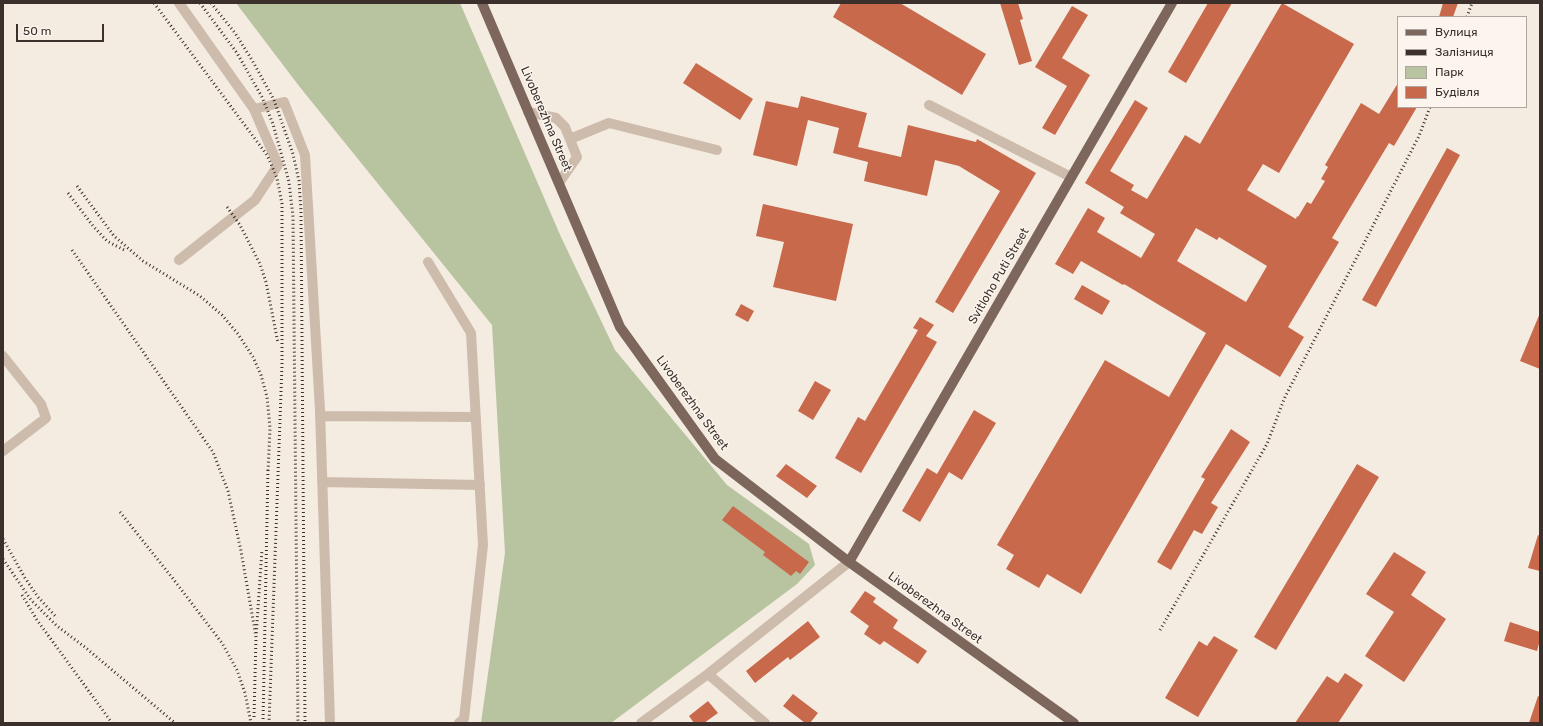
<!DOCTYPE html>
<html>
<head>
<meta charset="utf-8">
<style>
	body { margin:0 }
	#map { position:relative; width:1543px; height:726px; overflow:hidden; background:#f4ebe1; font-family:Rubik,sans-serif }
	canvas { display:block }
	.frame { position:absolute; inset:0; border:4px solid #3b302b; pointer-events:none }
	.legend { position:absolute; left:1397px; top:16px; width:130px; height:92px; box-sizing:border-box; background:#fbf5ee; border:1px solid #aea6a0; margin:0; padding:5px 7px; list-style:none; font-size:12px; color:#3b302b }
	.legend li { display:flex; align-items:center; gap:8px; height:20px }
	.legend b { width:20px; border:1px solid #aea6a0 }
	.scale { position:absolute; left:16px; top:24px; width:88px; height:18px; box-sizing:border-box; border:2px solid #3b302b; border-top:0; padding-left:5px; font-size:12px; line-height:14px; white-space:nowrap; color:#3b302b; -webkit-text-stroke:3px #fbf5ee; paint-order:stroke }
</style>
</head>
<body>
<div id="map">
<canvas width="1543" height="726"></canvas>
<div class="frame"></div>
<ul class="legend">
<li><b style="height:5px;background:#7d675c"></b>Вулиця</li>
<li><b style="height:5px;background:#3b302b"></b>Залізниця</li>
<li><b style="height:11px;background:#b8c4a0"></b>Парк</li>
<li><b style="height:11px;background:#c8694b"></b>Будівля</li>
</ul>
<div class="scale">50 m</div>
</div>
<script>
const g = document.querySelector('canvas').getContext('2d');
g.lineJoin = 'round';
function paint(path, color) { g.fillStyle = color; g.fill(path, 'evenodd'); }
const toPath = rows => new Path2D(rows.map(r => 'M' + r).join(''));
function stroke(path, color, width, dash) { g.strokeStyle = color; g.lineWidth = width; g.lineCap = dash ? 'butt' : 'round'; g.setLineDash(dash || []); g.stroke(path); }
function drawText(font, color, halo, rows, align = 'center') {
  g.font = font + ' Rubik,sans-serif'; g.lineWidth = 3; g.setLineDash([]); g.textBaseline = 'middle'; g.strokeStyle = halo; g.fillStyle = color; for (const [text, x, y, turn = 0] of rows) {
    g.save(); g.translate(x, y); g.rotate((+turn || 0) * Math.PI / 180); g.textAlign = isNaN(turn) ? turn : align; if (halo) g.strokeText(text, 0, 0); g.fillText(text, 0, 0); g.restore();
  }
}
paint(toPath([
	[236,3,460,3,561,237,615,350,727,485,809,544,815,565,797,584,611,723,481,723,505,553,492,325,299,86]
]), '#b8c4a0');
paint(toPath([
	[841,3,900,3,986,54,962,95,833,17],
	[1000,3,1018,3,1023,19,1020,20,1032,61,1019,65],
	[1208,3,1232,3,1186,83,1168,72],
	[1282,3,1354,44,1279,173,1263,164,1247,190,1296,219,1297,216,1298,217,1307,202,1311,204,1325,181,1321,179,1328,167,1325,165,1361,103,1379,114,1398,83,1398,107,1417,107,1394,146,1389,143,1332,238,1339,242,1288,327,1304,337,1280,377,1226,344,1081,594,1047,574,1039,588,1006,569,1014,555,997,545,1105,360,1169,397,1206,333,1124,284,1123,285,1081,261,1073,274,1055,264,1088,208,1105,218,1097,232,1141,258,1155,234,1120,213,1124,207,1085,183,1135,100,1148,108,1110,171,1134,185,1131,190,1147,199,1185,135,1200,144],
	[1196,228,1217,240,1219,237,1267,266,1246,302,1177,261],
	[1443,3,1458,3,1453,17,1439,17],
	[1072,6,1088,15,1062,58,1090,75,1055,135,1042,128,1067,86,1035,67],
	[696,63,753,99,740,120,683,83],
	[801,96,867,113,858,147,901,157,908,125,976,142,977,139,1036,173,953,313,935,302,1000,191,959,166,935,160,927,196,864,181,868,162,833,153,839,128,808,120,797,166,753,155,766,101,798,108],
	[1447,148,1460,155,1376,307,1362,300],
	[763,204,853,224,836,301,773,287,784,242,756,236],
	[1082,285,1110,301,1102,315,1074,299],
	[741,304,754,311,748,322,735,315],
	[1540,313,1540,369,1520,361],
	[920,317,934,325,926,336,937,342,861,473,835,458,858,417,865,421,918,330,913,328],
	[815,381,831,390,813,420,798,411],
	[974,410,996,423,962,480,949,472,920,522,902,511,927,468,937,474],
	[1231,429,1250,442,1211,503,1218,507,1202,534,1194,530,1171,570,1157,562,1205,479,1201,477],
	[786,464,817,486,807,498,776,476],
	[1357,464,1379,477,1276,650,1254,637],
	[733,506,809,562,800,574,796,571,791,576,763,555,765,552,722,520],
	[1538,535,1540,536,1540,571,1528,568],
	[1394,552,1426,572,1411,595,1446,619,1404,682,1365,656,1394,612,1366,594],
	[865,591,876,598,873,602,898,620,893,628,927,651,918,664,884,641,880,645,864,634,869,626,850,612],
	[808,621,820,637,790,660,788,657,755,683,746,671],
	[1510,622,1540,632,1540,640,1537,651,1504,641],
	[1214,636,1238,650,1198,717,1165,698,1199,641,1207,646],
	[1345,673,1363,685,1338,723,1295,723,1327,676,1338,683],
	[793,694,818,713,810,723,805,723,783,706],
	[1538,696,1540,697,1540,723,1529,723],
	[708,701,718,713,704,723,694,723,689,716]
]), '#c8694b');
stroke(toPath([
	[179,3,254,109,278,165,255,200,179,260],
	[929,105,1071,177],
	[254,109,284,102,305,155,320,410,330,723],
	[528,112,556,118,565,127,577,157,559,183],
	[570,139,609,123,717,150],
	[428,262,471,333,483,545,464,719,459,723],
	[3,356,41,404,46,418,3,451],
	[320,416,476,417],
	[322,482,480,485],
	[708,674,765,723],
	[641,723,708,674,849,562]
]), '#cdbbac', 10);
stroke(toPath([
	[482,3,620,327,715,459,849,562,1074,723],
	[849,562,1172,3]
]), '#7d675c', 10);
stroke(toPath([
	[154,3,267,155,277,178,282,204,282,365,269,723],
	[200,3,237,53,262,97,273,124,289,182,293,217,298,723],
	[211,3,235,33,252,60,274,100,293,154,299,181,301,211,305,723],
	[1467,17,1472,3],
	[77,186,114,236,143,261,200,296,222,315,238,334,253,357,261,375,267,397,270,428,268,472],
	[68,193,93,226,107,241,126,251],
	[227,207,240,225,260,264,266,282,278,343],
	[72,250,213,452,228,491,241,551,256,637],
	[120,512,174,580,222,643,237,670,245,693,251,723],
	[3,539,25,578,38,597,57,618],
	[3,559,31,600,57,626,86,648,175,723],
	[22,595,37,620,112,723],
	[1160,630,1267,444,1285,397,1419,136,1430,107],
	[254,717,256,637,262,550],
	[263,723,268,468]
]), '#3b302b', 3, [1, 3]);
drawText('12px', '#3b302b', '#fbf5ee', [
	["Livoberezhna Street",546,119,67],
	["Svitloho Puti Street",999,276,-60],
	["Livoberezhna Street",692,403,54],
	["Livoberezhna Street",935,608,36]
]);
</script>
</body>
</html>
